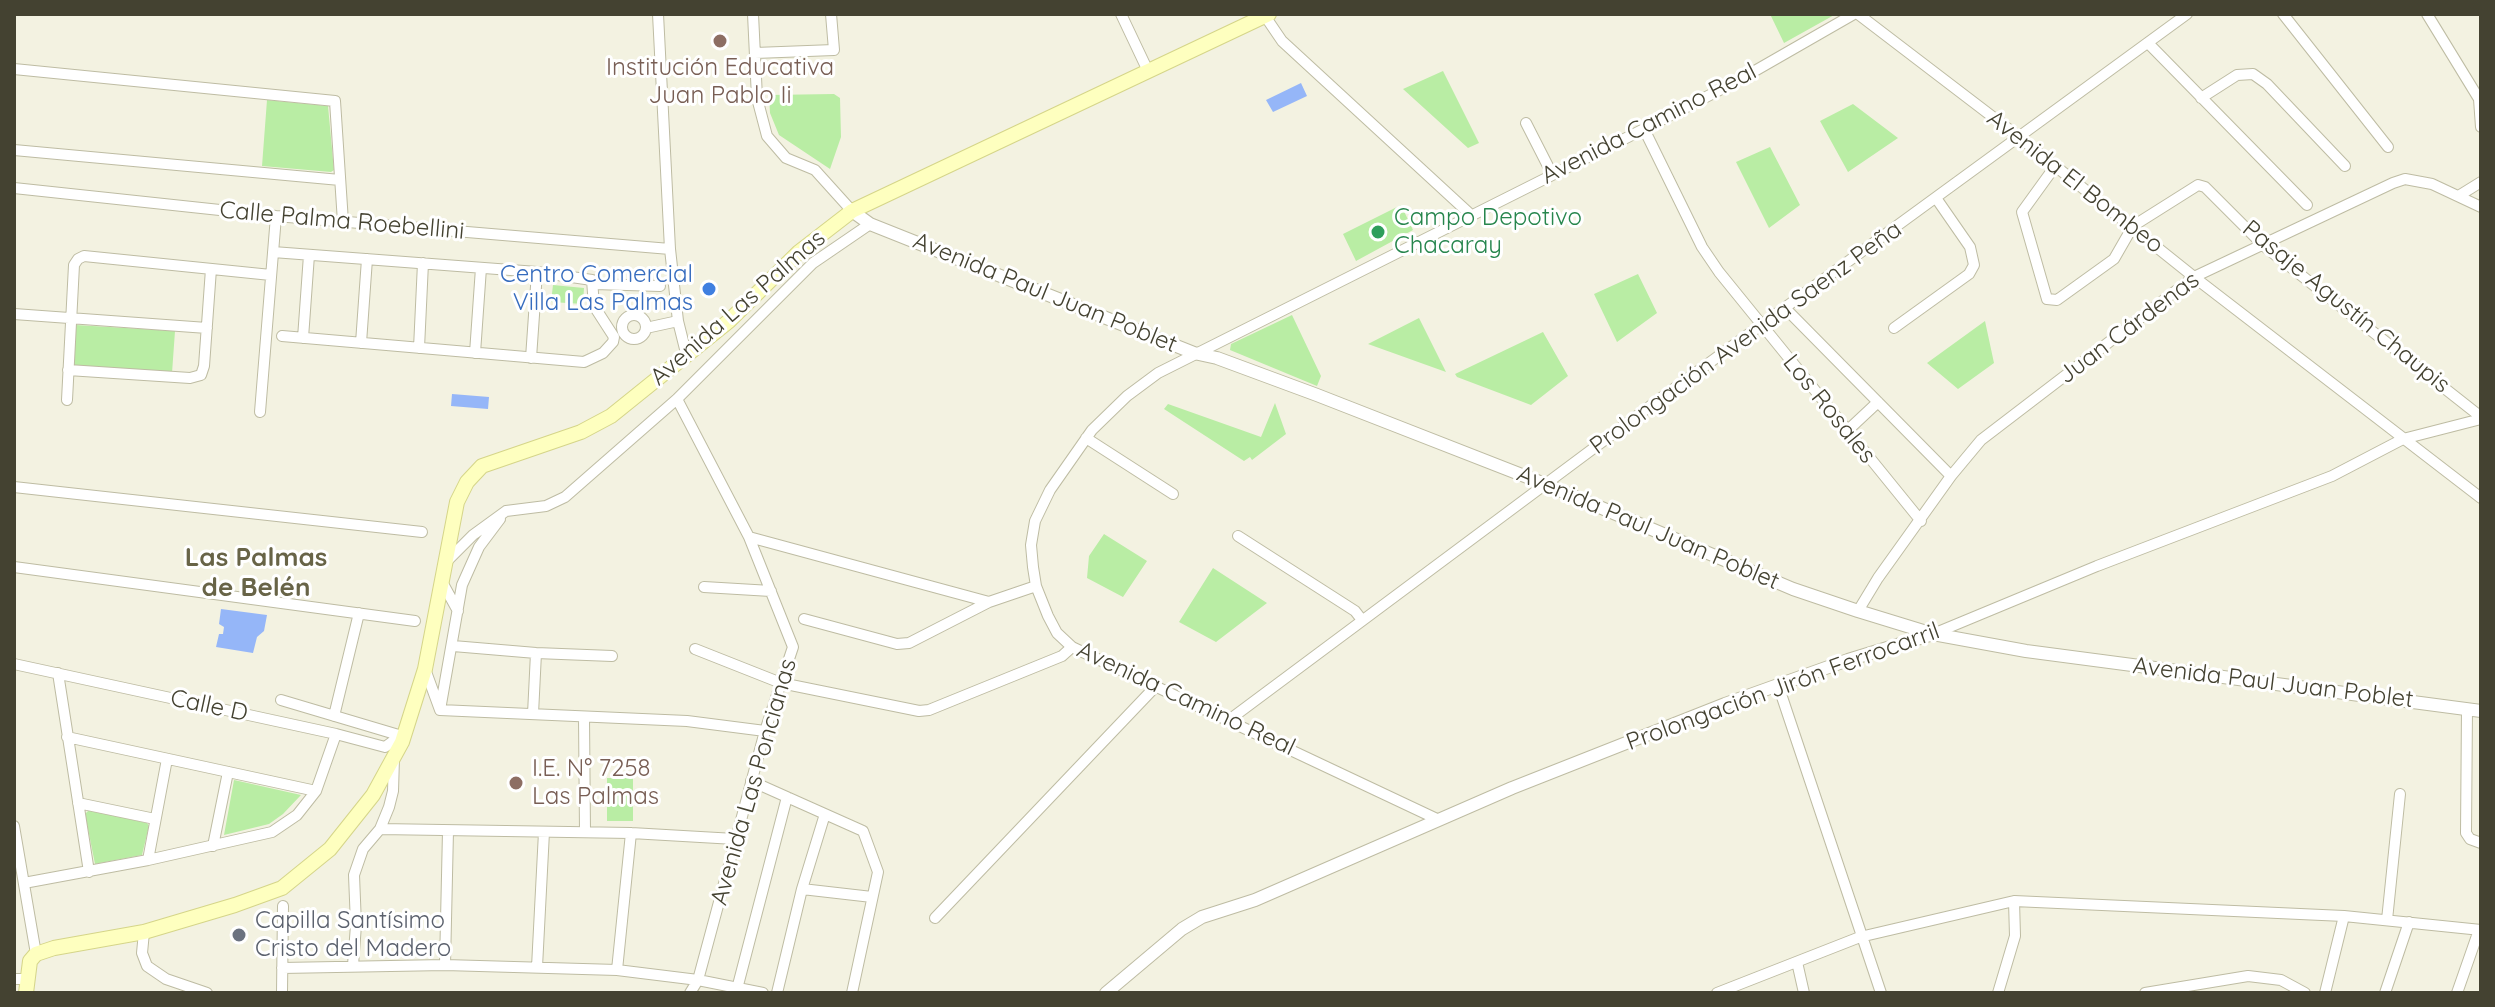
<!DOCTYPE html>
<html>
<head>
<meta charset="utf-8">
<style>
	body { margin:0 }
	#map { position:relative; width:2495px; height:1007px; overflow:hidden; background:#f3f2e1; font-family:Quicksand,sans-serif }
	canvas { display:block }
	.frame { position:absolute; inset:0; border:16px solid #444231; pointer-events:none }
</style>
</head>
<body>
<div id="map">
<canvas width="2495" height="1007"></canvas>
<div class="frame"></div>
</div>
<script>
const g = document.querySelector('canvas').getContext('2d');
g.lineJoin = 'round';
function paint(path, color) { g.fillStyle = color; g.fill(path, 'evenodd'); }
const toPath = rows => new Path2D(rows.map(r => 'M' + r).join(''));
function stroke(path, color, width, dash) { g.strokeStyle = color; g.lineWidth = width; g.lineCap = dash ? 'butt' : 'round'; g.setLineDash(dash || []); g.stroke(path); }
function drawText(font, color, halo, rows, align = 'center') {
  g.font = font + ' Quicksand,sans-serif'; g.lineWidth = 6; g.setLineDash([]); g.textBaseline = 'middle'; g.strokeStyle = halo; g.fillStyle = color; for (const [text, x, y, turn = 0] of rows) {
    g.save(); g.translate(x, y); g.rotate((+turn || 0) * Math.PI / 180); g.textAlign = isNaN(turn) ? turn : align; if (halo) g.strokeText(text, 0, 0); g.fillText(text, 0, 0); g.restore();
  }
}
paint(toPath([
	[1770,14,1836,14,1784,43],
	[1443,71,1479,143,1468,148,1403,89],
	[834,94,840,98,841,137,830,169,779,135,770,113,769,95],
	[267,100,328,106,334,170,331,172,262,166],
	[1853,104,1898,138,1848,172,1820,121],
	[1770,147,1800,205,1769,228,1736,162],
	[1401,205,1413,230,1356,261,1343,234],
	[1638,274,1657,313,1617,342,1594,294],
	[553,285,584,288,583,304,551,302],
	[1292,315,1321,376,1317,386,1230,350,1231,344],
	[1419,318,1446,372,1368,344],
	[1985,321,1994,363,1958,389,1927,363],
	[76,325,175,331,172,373,73,367],
	[1543,332,1568,376,1531,405,1457,377,1455,374],
	[1275,403,1286,434,1252,460,1250,457,1244,461,1164,409,1168,404,1261,437],
	[1104,534,1147,561,1123,597,1087,578,1089,556],
	[1213,568,1267,603,1216,642,1179,622],
	[607,778,633,778,633,821,607,821],
	[234,780,301,795,283,814,269,824,224,835],
	[89,810,147,823,149,826,142,855,95,864,85,814]
]), '#b9eda4');
paint(toPath([
	[1301,83,1307,96,1273,112,1266,100],
	[452,394,489,397,488,409,451,406],
	[221,609,267,615,264,631,257,637,253,653,216,647,219,634,223,634,224,627,219,624]
]), '#95b6f8');
const minor = toPath([
	[658,14,670,249,678,321,686,353],
	[753,14,757,98,767,136,786,158,815,170,852,211],
	[1121,14,1148,71],
	[1858,14,2019,137,2194,277,2481,498],
	[2283,14,2388,147],
	[2427,14,2479,99,2481,127],
	[1265,16,1282,41,1471,215],
	[2148,43,2307,205],
	[755,53,834,50,831,14],
	[14,69,335,101,343,222],
	[2201,98,2237,75,2253,74,2267,84,2345,166],
	[1526,123,1552,174],
	[1644,129,1702,247,1719,272,1921,521],
	[14,150,340,180],
	[2056,165,2022,212,2047,299,2057,300,2114,259,2133,226,2198,185,2205,187,2264,246,2481,417],
	[14,188,276,216,670,249],
	[2460,195,2481,182],
	[273,252,537,272,592,280,594,306,614,337,613,342,603,353,584,362,282,336],
	[594,284,660,286],
	[1785,308,1951,476],
	[14,314,207,328],
	'622 327a12 12 0 1 1 24 0a12 12 0 1 1-24 0Z',
	[646,328,678,321],
	[1894,328,1969,274,1974,265,1970,247,1936,198],
	[303,338,309,255],
	[361,343,367,259],
	[419,348,423,263],
	[475,353,481,268],
	[531,358,537,272],
	[68,370,190,378,201,375,204,366,211,269],
	[677,399,749,537,793,647,765,731,698,980,690,993],
	[67,400,74,265,78,259,84,256,271,275],
	[260,412,276,216],
	[1847,431,1878,402],
	[1086,438,1173,494],
	[14,487,422,532],
	[1238,536,1355,611,1362,620],
	[749,537,989,602],
	[447,561,473,535,506,511,546,506,565,497,677,399,813,263,870,224],
	[14,567,415,621],
	[442,582,458,611],
	[704,587,771,591],
	[1858,611,1878,578,1951,476,1981,440,2194,277,2393,183,2405,179,2432,184,2481,207],
	[804,619,897,644,909,643,989,602,1036,586],
	[1933,634,2097,566,2332,476,2403,439,2481,419],
	[453,646,536,653,612,656],
	[695,649,781,683,919,711,929,710,1062,656,1072,647],
	[14,664,336,734,385,747,400,736],
	[425,669,440,710,687,721,765,731],
	[58,673,89,872],
	[1778,685,1881,993],
	[281,700,402,736],
	[2467,709,2466,833,2470,839,2481,843],
	[440,710,462,585,479,547,500,519],
	[533,714,536,653],
	[334,716,359,613],
	[584,717,585,832],
	[1229,720,1657,401,2187,14],
	[67,737,316,791],
	[751,781,863,831,878,872,852,993],
	[78,803,155,819],
	[1439,820,1072,647,1057,633,1048,616,1036,586,1033,567,1031,545,1035,521,1050,490,1092,430,1127,396,1158,373,1644,129,1739,80,1854,14],
	[14,826,36,954],
	[380,829,631,833,735,839],
	[213,846,228,772],
	[148,860,167,759],
	[24,883,148,860,272,832,297,815,316,791,336,734],
	[802,889,872,897],
	[935,918,1156,686],
	[2387,920,2400,794],
	[144,932,142,953,147,966,166,979,207,993],
	[1797,962,1804,993],
	[353,965,356,925,354,875,363,849,380,829,389,807,393,791,394,758],
	[445,965,448,831],
	[537,967,544,832],
	[282,968,445,965,617,970,698,980,763,993],
	[617,970,631,833],
	[14,979,27,979],
	[737,989,787,797],
	[282,993,283,906],
	[777,993,802,889,825,814],
	[1717,993,1860,937,2014,901,2344,916,2481,930],
	[1998,993,2015,936,2014,901],
	[2145,993,2248,976,2281,980,2305,993],
	[2325,993,2344,916],
	[2385,993,2409,922],
	[2457,993,2479,930]
]);
const tertiary = toPath([
	[852,211,870,224,1194,353,1217,358,1317,395,1545,484,1793,589,1858,611,1933,634,2026,651,2481,711],
	[1106,993,1182,929,1202,917,1255,900,1512,788,1725,704,1848,660,1933,634]
]);
const secondary = toPath([
	[26,993,30,961,36,954,54,948,144,932,235,905,282,888,330,849,373,795,402,742,425,669,457,502,467,482,482,466,581,432,611,416,729,321,799,252,852,211,1269,14]
]);
stroke(minor, '#bebca3', 12);
stroke(tertiary, '#bebca3', 14);
stroke(secondary, '#d5d589', 16);
stroke(minor, '#fff', 10);
stroke(tertiary, '#fff', 12);
stroke(secondary, '#feffbf', 14);
for (const [x, y, r, color] of [
	[720,41,8,"#8d6e63"],
	[1378,232,8,"#2e9e5b"],
	[709,289,8,"#3f7fe0"],
	[516,783,8,"#8d6e63"],
	[239,935,8,"#6b7280"]
]) { const dot = new Path2D(); dot.arc(x, y, r, 0, 2 * Math.PI); g.fillStyle = color; g.fill(dot); stroke(dot, '#fff', 3); }
drawText('24px', '#785e54', '#fff', [
	["Institución Educativa",720,68],
	["Juan Pablo Ii",720,96],
	["I.E. N° 7258",532,769,"left"],
	["Las Palmas",532,797,"left"]
]);
drawText('24px', '#444231', '#fff', [
	["Avenida Camino Real",1649,124,-27],
	["Avenida El Bombeo",2075,182,38],
	["Calle Palma Roebellini",342,221,5],
	["Avenida Paul Juan Poblet",1045,293,22],
	["Pasaje Agustín Chaupis",2346,307,39],
	["Avenida Las Palmas",738,308,-41],
	["Juan Cárdenas",2129,328,-37],
	["Prolongación Avenida Saenz Peña",1746,338,-36],
	["Los Rosales",1829,409,51],
	["Avenida Paul Juan Poblet",1648,528,23],
	["Avenida Paul Juan Poblet",2273,683,7],
	["Prolongación Jirón Ferrocarril",1783,687,-20],
	["Avenida Camino Real",1186,699,25],
	["Calle D",209,706,12],
	["Avenida Las Poncianas",754,782,-74]
]);
drawText('24px', '#27864d', '#fff', [
	["Campo Depotivo",1394,218],
	["Chacaray",1394,246]
], 'left');
drawText('24px', '#366cbe', '#fff', [
	["Centro Comercial",693,275],
	["Villa Las Palmas",693,303]
], 'right');
drawText('24px', '#5b616d', '#fff', [
	["Capilla Santísimo",255,921],
	["Cristo del Madero",255,949]
], 'left');
drawText('bold 26px', '#686447', '#fff', [
	["Las Palmas",256,558],
	["de Belén",256,588]
]);
</script>
</body>
</html>
